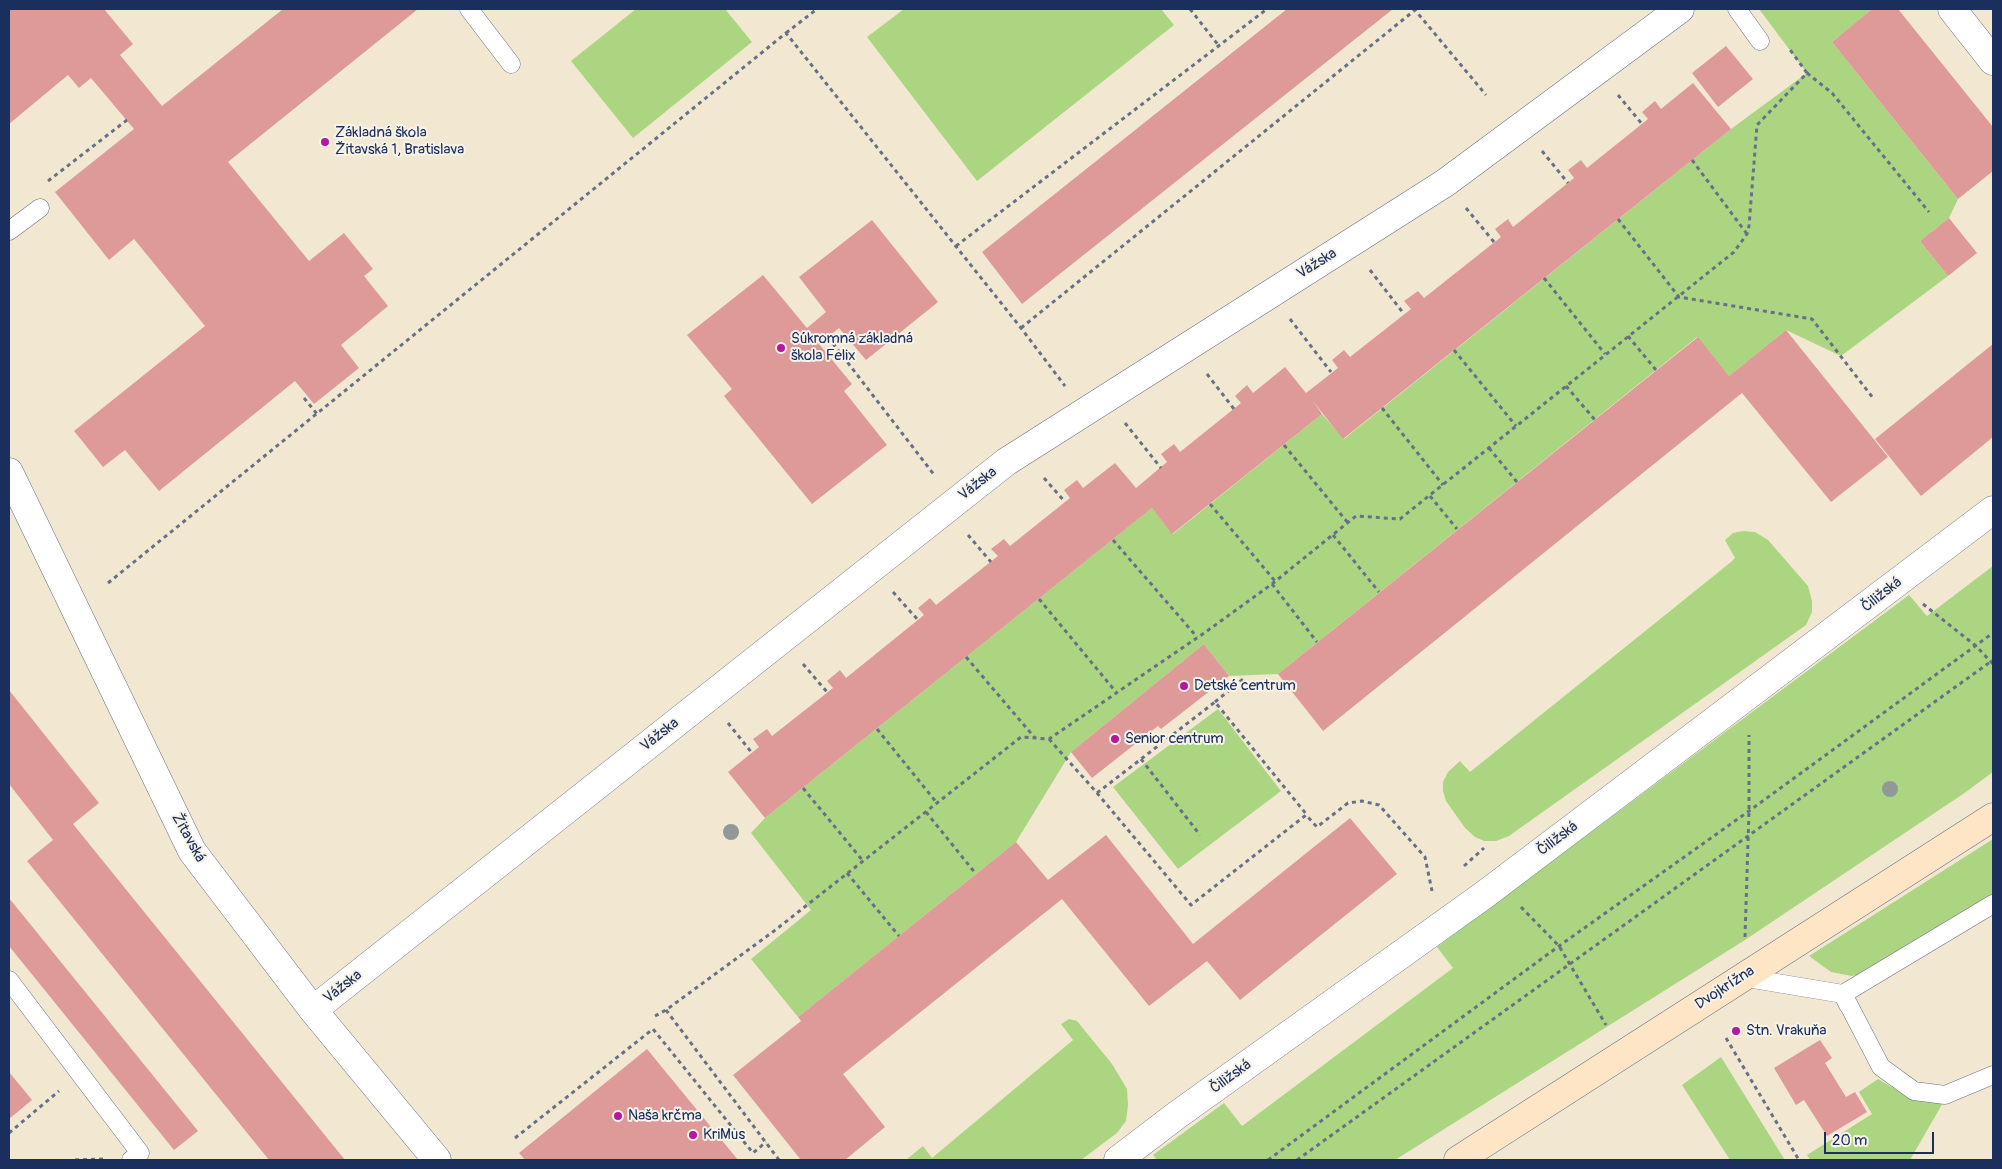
<!DOCTYPE html>
<html>
<head>
<meta charset="utf-8">
<style>
	body { margin:0 }
	#map { position:relative; width:2002px; height:1169px; overflow:hidden; background:#f2e8d1; font-family:Pangolin,sans-serif }
	canvas { display:block }
	.frame { position:absolute; inset:0; border:10px solid #1b2f5e; pointer-events:none }
	.scale { position:absolute; left:1824px; top:1132px; width:110px; height:22px; box-sizing:border-box; border:2px solid #1b2f5e; border-top:0; padding-left:6px; font-size:15px; line-height:18px; white-space:nowrap; color:#1b2f5e; -webkit-text-stroke:4px #f7f3e8; paint-order:stroke }
</style>
</head>
<body>
<div id="map">
<canvas width="2002" height="1169"></canvas>
<div class="frame"></div>
<div class="scale">20 m</div>
</div>
<script>
const g = document.querySelector('canvas').getContext('2d');
g.lineJoin = 'round';
function paint(path, color) { g.fillStyle = color; g.fill(path, 'evenodd'); }
const toPath = rows => new Path2D(rows.map(r => 'M' + r).join(''));
function stroke(path, color, width, dash) { g.strokeStyle = color; g.lineWidth = width; g.lineCap = dash ? 'butt' : 'round'; g.setLineDash(dash || []); g.stroke(path); }
function drawText(font, color, halo, rows, align = 'center') {
  g.font = font + ' Pangolin,sans-serif'; g.lineWidth = 4; g.setLineDash([]); g.textBaseline = 'middle'; g.strokeStyle = halo; g.fillStyle = color; for (const [text, x, y, turn = 0] of rows) {
    g.save(); g.translate(x, y); g.rotate((+turn || 0) * Math.PI / 180); g.textAlign = isNaN(turn) ? turn : align; if (halo) g.strokeText(text, 0, 0); g.fillText(text, 0, 0); g.restore();
  }
}
paint(toPath([
	[636,9,725,9,752,42,633,138,571,61],
	[904,9,1161,9,1174,25,977,181,867,37],
	[1759,9,1872,9,1832,42,1958,199,1949,218,1920,241,1948,276,1841,356,1786,330,1729,376,1697,337,1278,674,1229,676,1204,644,1071,752,1016,842,798,1017,751,959,811,910,751,833,765,818,1152,508,1173,534,1322,414,1344,439,1731,129,1807,73],
	[1743,531,1755,532,1768,540,1808,586,1812,601,1812,612,1806,625,1509,836,1496,841,1484,841,1475,837,1465,828,1446,801,1443,791,1443,782,1448,772,1460,761,1470,772,1731,562,1735,558,1725,540,1733,533],
	[1993,566,1993,772,1963,794,1745,940,1395,1160,1157,1160,1153,1155,1224,1103,1242,1126,1453,968,1437,947,1909,595,1927,616],
	[1218,709,1281,791,1178,869,1113,787],
	[1993,839,1993,894,1872,971,1852,976,1831,972,1809,956],
	[1069,1019,1077,1021,1112,1064,1127,1089,1128,1105,1126,1121,1117,1133,1081,1160,906,1160,923,1146,932,1158,1073,1040,1061,1024],
	[1721,1057,1783,1157,1785,1160,1730,1160,1682,1085],
	[1878,1079,1910,1098,1944,1101,1910,1160,1810,1160,1807,1155,1872,1114,1859,1092]
]), '#abd581');
paint(toPath([
	[9,9,104,9,133,44,120,55,162,106,283,9,418,9,228,162,309,261,344,233,373,269,364,276,388,306,341,345,359,368,314,404,295,381,159,491,125,450,103,467,74,431,205,326,134,239,109,260,55,192,134,129,91,78,79,88,68,75,9,124],
	[1287,9,1393,9,1022,304,982,252],
	[1872,9,1898,9,1993,127,1993,171,1958,199,1832,42],
	[1726,46,1753,79,1718,107,1692,73],
	[1693,83,1731,129,1343,439,1312,400,1322,414,1172,534,1152,508,765,818,728,772,759,747,753,739,767,729,772,736,833,688,827,681,840,670,846,678,924,615,918,608,930,598,936,605,998,556,991,549,1004,539,1010,546,1070,498,1064,490,1077,480,1083,488,1115,463,1136,488,1167,462,1161,454,1174,444,1180,452,1241,403,1235,396,1247,385,1253,393,1285,367,1306,393,1338,368,1332,360,1344,350,1350,357,1411,309,1404,301,1418,291,1424,298,1501,237,1495,229,1508,219,1513,227,1574,178,1568,170,1581,160,1587,168,1648,119,1642,112,1655,101,1661,109],
	[1949,218,1977,253,1948,276,1920,241],
	[872,220,938,302,866,360,839,328,819,344,852,384,844,391,887,445,812,504,724,396,732,389,687,335,763,275,807,328,826,312,799,277],
	[1786,330,1888,457,1831,502,1742,393,1323,731,1278,674,1698,337,1729,376],
	[1993,344,1993,437,1921,496,1875,439],
	[1204,644,1229,676,1161,729,1158,726,1092,778,1071,752],
	[9,690,99,803,73,824,345,1160,269,1160,27,861,53,840,9,784],
	[1350,818,1397,874,1240,1000,1207,961,1149,1006,1062,899,843,1074,885,1127,845,1160,801,1160,733,1075,801,1021,798,1017,1016,842,1048,880,1106,835,1193,944],
	[9,898,198,1131,174,1150,9,946],
	[1820,1040,1832,1058,1825,1063,1846,1097,1855,1092,1867,1112,1827,1136,1804,1100,1796,1105,1774,1068],
	[647,1049,738,1160,525,1160,519,1153],
	[9,1072,32,1100,9,1119]
]), '#dd9a98');
const lane = toPath([
	[469,9,511,64],
	[1737,9,1760,41],
	[9,231,40,208],
	[1993,904,1843,994,1881,1067,1914,1091,1945,1095,1993,1075],
	[1741,977,1843,994,1848,1005],
	[9,980,140,1153,131,1160]
]);
const street = toPath([
	[1952,9,1993,61],
	[9,472,192,851,313,1010,437,1160],
	[313,1010,1006,462,1445,183,1680,9],
	[1118,1160,1177,1115,1484,895,1993,510]
]);
const secondary = toPath([
	[1458,1160,1993,817]
]);
stroke(lane, '#667086', 19);
stroke(street, '#667086', 29);
stroke(secondary, '#667086', 29);
stroke(toPath([
	[1190,9,1219,46],
	[786,33,817,9],
	[1807,73,1832,93,1929,212],
	[1618,95,1642,124],
	[1542,151,1568,183],
	[1692,160,1747,234],
	[48,181,127,120],
	[1466,208,1494,242],
	[1618,219,1679,297,1812,319,1873,398],
	[956,246,1267,9],
	[1370,270,1404,314],
	[1544,278,1605,354],
	[1290,319,1331,372],
	[1021,328,1415,10,1486,95],
	[1628,336,1656,370],
	[828,337,935,476],
	[1454,350,1516,426],
	[1207,374,1234,409],
	[1566,386,1595,420],
	[304,398,317,414],
	[1382,408,1443,485],
	[1125,423,1161,468],
	[1284,445,1348,523],
	[1489,448,1517,482],
	[1044,478,1065,502],
	[1430,496,1457,529],
	[1210,504,1275,581],
	[968,535,991,562],
	[1333,535,1379,592],
	[1113,540,1197,637],
	[108,583,786,33,1021,328,1065,386],
	[1272,584,1317,642],
	[893,592,918,620],
	[1039,599,1116,692],
	[1923,604,1976,646,1993,664],
	[966,657,1035,738],
	[803,664,827,692],
	[1215,702,1243,679],
	[728,723,752,753],
	[877,729,937,803],
	[1049,739,1097,793,1191,905,1306,815,1317,827,1348,803,1362,801,1379,805,1425,857,1432,891],
	[1141,759,1200,835],
	[803,788,863,861],
	[1097,793,1215,702,1307,815],
	[926,812,976,874],
	[1464,866,1484,848],
	[847,873,899,936],
	[1521,907,1559,946,1606,1025],
	[1745,937,1749,811,1749,735],
	[666,1010,779,1160],
	[655,1016,666,1010,774,931,1021,737,1049,739,1207,631,1272,584,1356,516,1400,519,1734,252,1747,234,1749,226,1757,125,1807,73,1788,47],
	[1726,1038,1799,1160],
	[9,1133,59,1091],
	[515,1138,653,1029,753,1153,766,1142],
	[75,1160,104,1159],
	[1268,1160,1559,946,1749,811,1993,633],
	[1297,1160,1993,660]
]), '#667086', 3, [4, 4]);
stroke(lane, '#fff', 18);
stroke(street, '#fff', 28);
stroke(secondary, '#fde5c5', 28);
g.fillStyle = '#909997';
for (const [x, y] of [
	[1890,789],
	[731,832]
]) { g.beginPath(); g.arc(x, y, 8, 0, 2 * Math.PI); g.fill(); }
for (const [x, y, r, color] of [
	[325,142,5,"#b5179e"],
	[781,348,5,"#b5179e"],
	[1184,686,5,"#b5179e"],
	[1115,739,5,"#b5179e"],
	[1736,1031,5,"#b5179e"],
	[618,1116,5,"#b5179e"],
	[693,1135,5,"#b5179e"]
]) { const dot = new Path2D(); dot.arc(x, y, r, 0, 2 * Math.PI); g.fillStyle = color; g.fill(dot); stroke(dot, '#f7f3e8', 2); }
drawText('15px', '#1b2f5e', '#f7f3e8', [
	["Základná škola",335,133],
	["Žitavská 1, Bratislava",335,150],
	["Súkromná základná",791,339],
	["škola Felix",791,356],
	["Detské centrum",1194,686],
	["Senior centrum",1125,739],
	["Stn. Vrakuňa",1746,1031],
	["Naša krčma",628,1116],
	["KriMus",703,1135]
], 'left');
drawText('15px', '#1b2f5e', '#f7f3e8', [
	["Vážska",1317,264,-32],
	["Vážska",978,484,-38],
	["Čiližská",1882,595,-38],
	["Vážska",660,735,-38],
	["Žitavská",188,838,61],
	["Čiližská",1558,839,-37],
	["Vážska",343,987,-38],
	["Dvojkrížna",1725,988,-33],
	["Čiližská",1231,1077,-36]
]);
</script>
</body>
</html>
